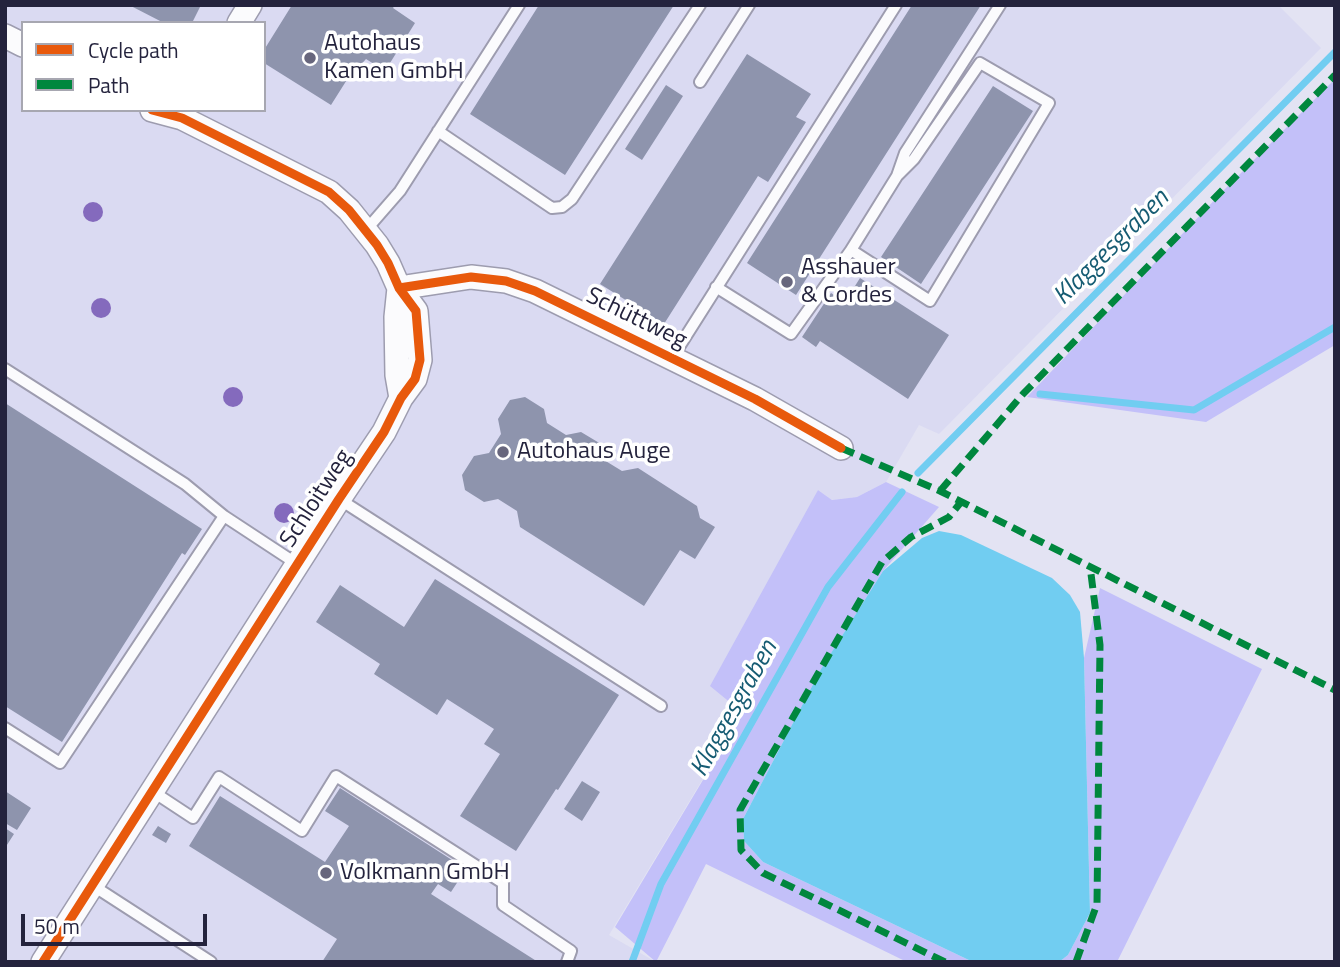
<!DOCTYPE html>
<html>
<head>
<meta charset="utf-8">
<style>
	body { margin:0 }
	#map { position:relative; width:1340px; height:967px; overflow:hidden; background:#e3e3f3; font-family:"Titillium Web",sans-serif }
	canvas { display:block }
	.frame { position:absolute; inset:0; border:7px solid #24233d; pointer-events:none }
	.legend { position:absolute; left:21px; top:21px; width:245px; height:91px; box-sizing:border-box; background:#fff; border:2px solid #a7a7b1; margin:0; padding:9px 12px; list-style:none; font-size:21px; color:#24233d }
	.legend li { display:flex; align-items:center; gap:14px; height:35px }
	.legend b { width:35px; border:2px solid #a7a7b1 }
	.scale { position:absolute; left:21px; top:914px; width:186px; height:32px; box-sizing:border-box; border:4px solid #24233d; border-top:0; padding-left:9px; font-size:21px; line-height:24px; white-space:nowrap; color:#24233d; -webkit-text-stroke:5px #fff; paint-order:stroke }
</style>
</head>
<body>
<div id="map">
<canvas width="1340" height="967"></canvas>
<div class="frame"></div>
<ul class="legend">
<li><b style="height:9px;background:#e8590c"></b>Cycle path</li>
<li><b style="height:9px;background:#00873e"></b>Path</li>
</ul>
<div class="scale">50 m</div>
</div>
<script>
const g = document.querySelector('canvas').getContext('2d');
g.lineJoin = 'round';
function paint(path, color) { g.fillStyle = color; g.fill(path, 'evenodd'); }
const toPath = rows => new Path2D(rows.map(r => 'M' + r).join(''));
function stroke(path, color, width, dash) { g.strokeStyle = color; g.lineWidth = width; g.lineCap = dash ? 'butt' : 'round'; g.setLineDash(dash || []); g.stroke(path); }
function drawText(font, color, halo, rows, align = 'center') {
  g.font = font + ' "Titillium Web",sans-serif'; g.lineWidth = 7; g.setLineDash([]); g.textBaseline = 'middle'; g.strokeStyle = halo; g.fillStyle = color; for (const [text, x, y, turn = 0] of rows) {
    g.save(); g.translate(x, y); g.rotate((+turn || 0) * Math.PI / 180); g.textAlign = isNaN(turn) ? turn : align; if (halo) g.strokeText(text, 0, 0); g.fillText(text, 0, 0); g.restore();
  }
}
paint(toPath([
	[5,5,1278,5,1321,48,939,434,919,425,886,482,857,497,832,500,818,490,743,712,609,935,656,962,5,962],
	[23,23,264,23,264,110,23,110]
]), '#dadaf2');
paint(toPath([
	[1335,79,1335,345,1206,422,1027,397,1224,190],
	[886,482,939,507,883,571,821,669,743,819,744,841,763,862,973,962,907,962,706,864,656,962,615,927,743,713,710,686,818,490,832,500,857,497],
	[1100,588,1262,669,1117,962,1059,962,1068,955,1090,913,1084,658]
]), '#c3c0f9');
paint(toPath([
	[939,531,961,535,1052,578,1070,595,1080,612,1084,658,1090,913,1068,955,1059,962,973,962,763,862,744,841,743,819,821,669,883,571,922,538]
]), '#71cdf1');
stroke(toPath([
	[1040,394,1194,410,1335,327],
	[918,473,1335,52],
	[632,962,661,884,828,587,902,492]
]), '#71cdf1', 7);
paint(toPath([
	[129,5,201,5,192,23,164,23],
	[292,5,395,5,393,8,415,23,385,71,366,59,357,69,355,67,331,105,264,63,264,50],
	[539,5,674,5,565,175,470,114],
	[912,5,981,5,796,295,747,263],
	[747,54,811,94,796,117,806,122,768,182,758,176,664,324,600,284],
	[666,85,683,96,642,160,625,149],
	[993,86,1033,111,921,284,881,257],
	[860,278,949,335,908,399,820,341,816,347,802,337,831,293,845,302],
	[525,397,544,409,547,423,566,435,581,432,601,444,604,460,622,471,638,468,697,506,700,518,715,527,695,559,680,550,644,606,520,527,517,511,498,499,484,502,465,490,462,475,474,456,489,453,501,434,498,419,510,400],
	[5,403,202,529,185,555,182,553,62,742,5,706],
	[435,579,619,695,558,790,556,789,516,851,460,816,500,754,484,744,494,729,447,699,437,715,374,674,380,664,316,622,340,585,404,627],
	[582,781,600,792,582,821,564,809],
	[340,788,466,869,451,892,438,884,431,894,538,962,322,962,337,939,189,846,220,796,325,862,349,826,325,811],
	[5,791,31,808,17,830,5,823],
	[158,826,171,834,166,843,152,835],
	[5,828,14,834,5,848]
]), '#8e94ad');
const service = toPath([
	[700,82,749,5],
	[438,131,552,208,562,207,572,199,700,5],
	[366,230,400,191,519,5],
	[851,250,897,176,905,153,1000,5],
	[716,287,791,334,851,250,930,301,1049,103,980,63,914,159,897,176],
	[672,358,896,5],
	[5,369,185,484,224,516,60,763,5,728],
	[339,499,661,706],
	[224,516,297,564],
	[152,791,193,818,219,777,302,831,336,776,503,883,503,905,571,951,567,962],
	[92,885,211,962]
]);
const minor = toPath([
	[239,23,250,5],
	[5,36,23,45],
	[399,288,471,277,506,281,535,291,755,399,841,448],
	[399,288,396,317,397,375,401,398],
	[43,962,339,499,384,432,401,398,415,379,420,360,416,311,399,288,388,263,377,245,349,210,329,192,182,118,152,110]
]);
stroke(service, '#9d9caf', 14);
stroke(minor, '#9d9caf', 26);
stroke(service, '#fbfbfd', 10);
stroke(minor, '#fbfbfd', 23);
stroke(toPath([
	[841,448,940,491,1335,690],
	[940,491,1023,394,1335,75],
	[945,962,763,873,741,850,740,810,882,562,911,537,949,517,961,502],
	[1076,962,1097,904,1100,645,1090,566]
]), '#00873e', 7, [14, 7]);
stroke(toPath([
	[399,288,471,277,506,281,535,291,755,399,841,448],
	[43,962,339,499,384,432,401,398,415,379,420,360,416,311,399,288,388,263,377,245,349,210,329,192,182,118,152,110]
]), '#e8590c', 9);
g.fillStyle = '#846abd';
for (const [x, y] of [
	[93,212],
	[101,308],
	[233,397],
	[284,513]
]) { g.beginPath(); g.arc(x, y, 10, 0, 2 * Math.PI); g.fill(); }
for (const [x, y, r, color] of [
	[310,58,7,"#67667d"],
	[787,282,7,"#67667d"],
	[503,452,7,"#67667d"],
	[326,873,7,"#67667d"]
]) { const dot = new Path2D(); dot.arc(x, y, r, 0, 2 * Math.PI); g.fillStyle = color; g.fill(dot); stroke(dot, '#fff', 2.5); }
drawText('24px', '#24233d', '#fff', [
	["Autohaus",324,44],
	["Kamen GmbH",324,72],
	["Asshauer",801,268],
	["& Cordes",801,296],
	["Autohaus Auge",517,452],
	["Volkmann GmbH",340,873]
], 'left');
drawText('24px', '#24233d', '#fff', [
	["Schüttweg",636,319,26],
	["Schloitweg",317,499,-57]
]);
drawText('italic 26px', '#165c73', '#fff', [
	["Klaggesgraben",1112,248,-45],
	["Klaggesgraben",735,709,-61]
]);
</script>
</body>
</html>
